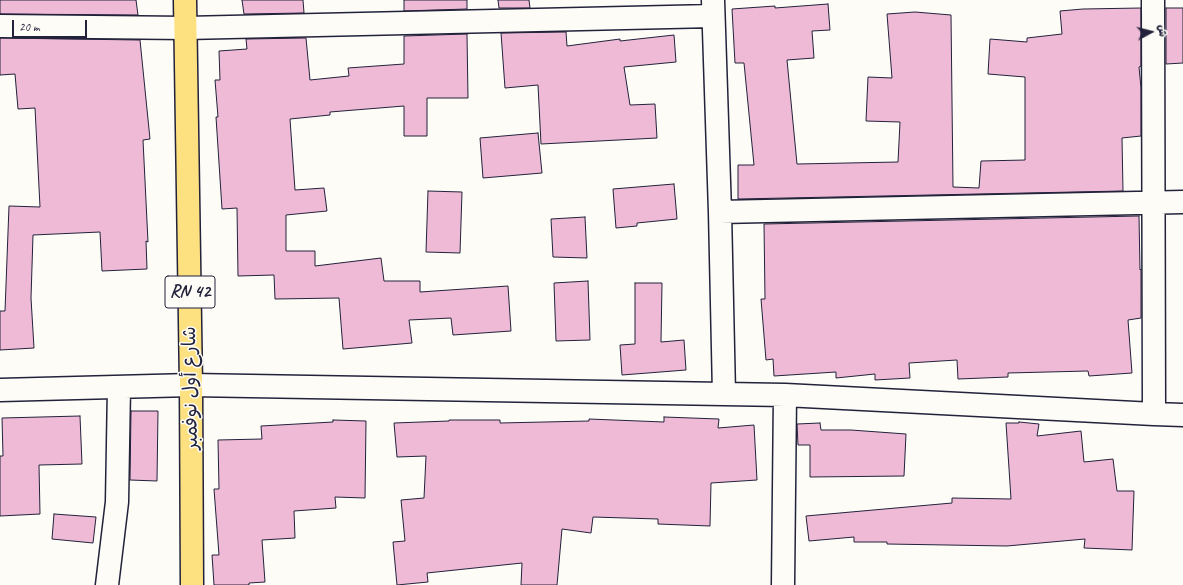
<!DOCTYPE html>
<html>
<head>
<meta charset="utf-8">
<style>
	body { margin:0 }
	#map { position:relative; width:1183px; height:585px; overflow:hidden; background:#fdfcf7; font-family:Caveat,"Playpen Sans Arabic",sans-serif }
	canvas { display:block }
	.north { position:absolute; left:1131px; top:12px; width:40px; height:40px; -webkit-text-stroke:3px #fdfcf7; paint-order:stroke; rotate:83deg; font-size:11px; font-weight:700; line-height:16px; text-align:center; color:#22223b }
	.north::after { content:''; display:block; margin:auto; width:14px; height:18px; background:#22223b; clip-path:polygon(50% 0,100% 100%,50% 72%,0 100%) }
	.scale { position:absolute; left:12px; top:20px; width:75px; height:18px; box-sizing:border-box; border:2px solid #22223b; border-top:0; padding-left:5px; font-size:12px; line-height:14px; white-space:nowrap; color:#22223b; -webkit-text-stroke:3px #fdfcf7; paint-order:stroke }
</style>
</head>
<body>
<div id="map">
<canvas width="1183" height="585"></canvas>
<div class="north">ش</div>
<div class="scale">20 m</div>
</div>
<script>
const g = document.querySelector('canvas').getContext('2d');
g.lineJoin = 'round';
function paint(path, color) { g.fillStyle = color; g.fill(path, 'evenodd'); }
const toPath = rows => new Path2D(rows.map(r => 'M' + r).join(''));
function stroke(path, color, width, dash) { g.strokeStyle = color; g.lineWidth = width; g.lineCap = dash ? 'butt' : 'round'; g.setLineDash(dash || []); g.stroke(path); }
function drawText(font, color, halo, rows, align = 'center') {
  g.font = font + ' Caveat,"Playpen Sans Arabic",sans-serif'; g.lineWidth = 3; g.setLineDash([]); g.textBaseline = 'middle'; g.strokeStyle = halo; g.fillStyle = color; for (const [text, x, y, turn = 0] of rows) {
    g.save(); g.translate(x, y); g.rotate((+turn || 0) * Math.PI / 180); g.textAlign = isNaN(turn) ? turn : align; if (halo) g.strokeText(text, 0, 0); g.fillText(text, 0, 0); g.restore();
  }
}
const building = toPath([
	[0,0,136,0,138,15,0,14,0,0],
	[242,0,303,0,304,13,244,14,242,0],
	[404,0,467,0,467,9,404,11,404,0],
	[498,0,529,0,530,8,499,8,498,0],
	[828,4,830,30,812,31,814,58,787,60,797,164,898,162,900,122,866,121,868,77,892,78,887,14,915,12,951,15,953,187,979,188,981,161,1025,160,1025,77,988,74,990,39,1027,42,1027,38,1062,34,1060,11,1083,9,1141,8,1141,66,1139,67,1141,88,1141,136,1122,138,1123,191,738,199,738,165,754,165,744,63,735,63,732,9,775,6,775,8,828,4],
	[1166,8,1183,8,1183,63,1166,64,1166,8],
	[566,32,567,46,620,39,620,41,674,35,676,62,624,67,630,105,655,104,657,138,541,144,538,85,505,88,501,33,566,32],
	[467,34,468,98,427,98,427,136,404,136,404,106,330,112,330,115,290,119,295,190,324,188,327,211,286,215,286,251,315,251,315,266,381,258,384,281,420,281,420,292,508,286,511,331,453,335,451,318,409,320,412,343,343,349,339,298,275,299,274,275,238,276,237,208,222,209,216,117,218,117,215,80,220,80,219,51,247,49,246,39,306,38,310,80,349,76,348,68,404,64,404,36,467,34],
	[0,38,140,40,150,139,143,140,148,242,146,241,147,269,102,271,100,232,33,235,31,298,34,348,0,350,0,311,5,311,9,206,40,207,35,108,18,109,15,74,0,75,0,38],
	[538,133,542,173,483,178,480,138,538,133],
	[674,184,677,219,637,223,637,226,616,228,613,189,674,184],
	[428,191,462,192,460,253,426,252,428,191],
	[1139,216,1140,270,1141,269,1141,318,1128,320,1132,373,1089,376,1088,371,1008,373,1008,377,958,379,957,360,909,363,910,378,875,380,875,374,836,378,836,372,774,376,773,359,766,360,761,299,765,299,764,224,1139,216],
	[585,217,587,258,553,257,551,219,585,217],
	[588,281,590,340,556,341,554,283,588,281],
	[635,283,662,283,661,342,684,340,686,370,622,375,620,345,635,344,635,283],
	[131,411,158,411,157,481,130,480,131,411],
	[80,416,82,464,39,465,40,514,0,516,0,456,3,456,2,418,80,416],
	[664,417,719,419,718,428,754,425,757,480,711,483,710,526,658,524,658,519,593,517,591,533,562,529,557,585,521,585,522,563,427,573,428,582,397,585,393,542,405,541,401,500,424,498,426,456,397,457,394,423,449,421,449,420,500,420,500,423,589,421,589,419,664,422,664,417],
	[333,420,366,421,365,498,335,497,336,508,294,511,295,538,262,540,265,582,249,583,249,585,214,585,212,555,219,555,214,489,219,489,218,440,262,439,261,426,333,422,333,420],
	[1019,422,1039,424,1037,436,1081,431,1084,462,1113,459,1117,491,1134,491,1132,550,1084,548,1085,539,1007,546,887,544,887,542,854,542,854,537,809,541,806,516,952,503,952,498,1011,499,1006,423,1019,423,1019,422],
	[820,423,821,430,851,430,906,434,904,476,810,477,810,445,798,445,797,424,820,423],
	[54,514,96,517,93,543,52,539,54,514]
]);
paint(building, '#efbad6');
stroke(building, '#22223b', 1);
const minor = toPath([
	[0,26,186,28,713,16],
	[720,212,1183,202],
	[0,390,191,385,724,394,720,212,713,0],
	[724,394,785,395,1154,414,1153,0],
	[1154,414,1183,415],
	[107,585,117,502,119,387],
	[783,585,785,395]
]);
const primary = toPath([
	[185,0,191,385,192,585]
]);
stroke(minor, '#22223b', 25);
stroke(primary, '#22223b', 25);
stroke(minor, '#fdfcf7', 22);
stroke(primary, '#fde080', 22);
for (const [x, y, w] of [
	[190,292,50]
]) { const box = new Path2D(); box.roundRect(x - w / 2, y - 16, w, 32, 3); g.fillStyle = '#fdfcf7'; g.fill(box); stroke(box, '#22223b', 1); }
drawText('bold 18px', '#22223b', null, [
	["RN 42",190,292]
]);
drawText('19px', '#22223b', '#fdfcf7', [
	["شارع أول نوفمبر",191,388,-91]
]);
</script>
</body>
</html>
